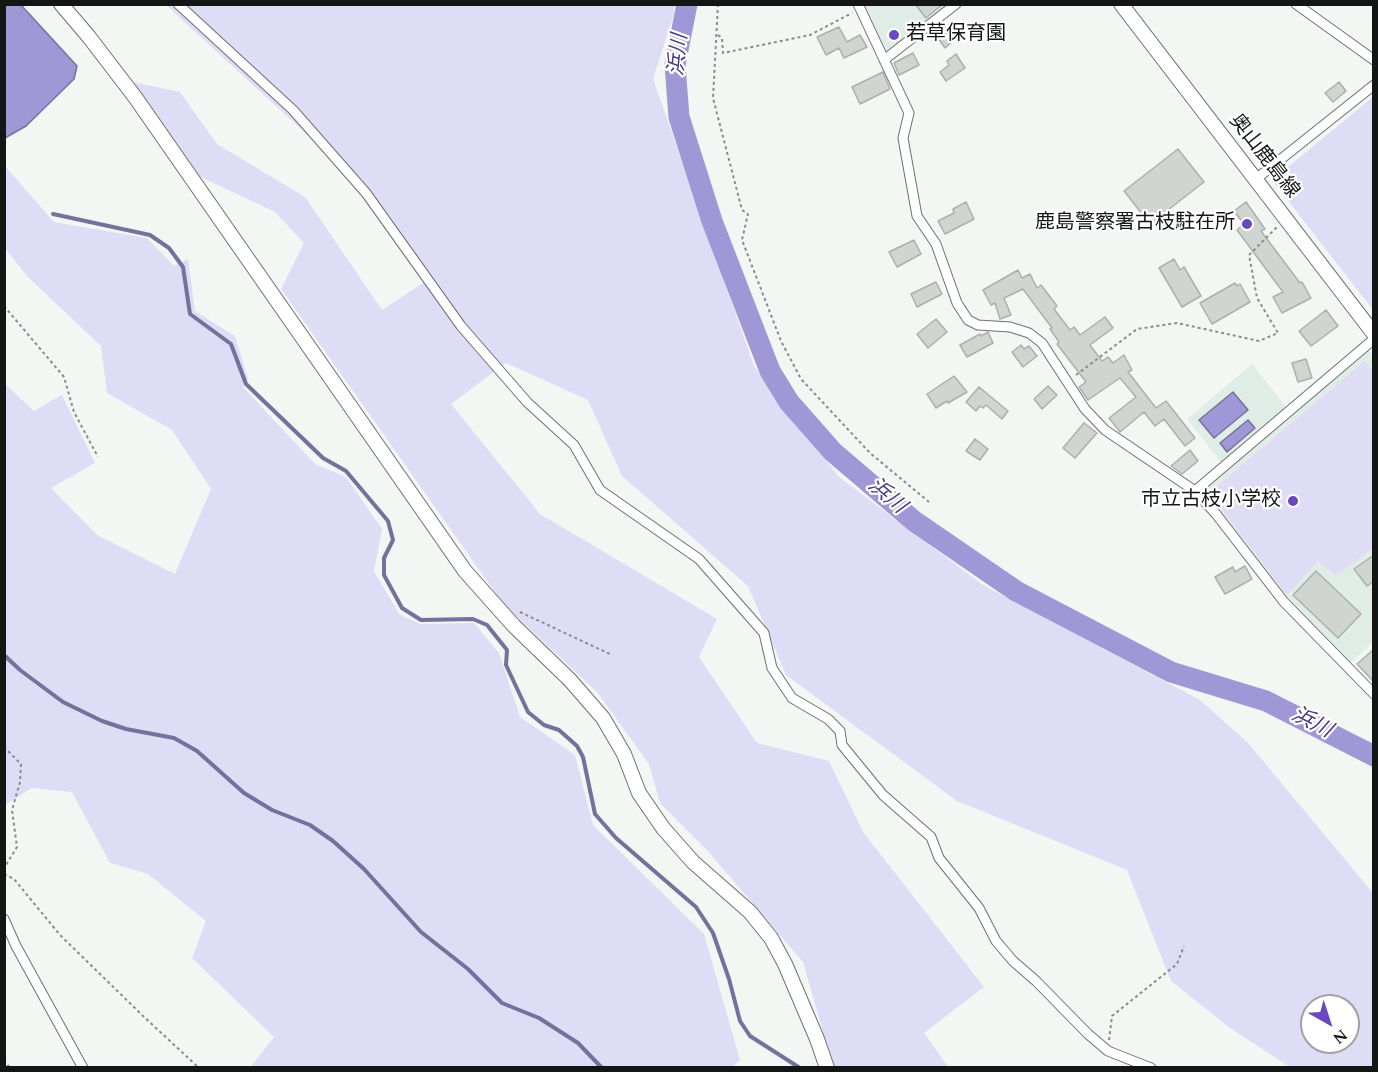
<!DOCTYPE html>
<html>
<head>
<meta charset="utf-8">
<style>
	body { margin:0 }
	#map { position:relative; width:1378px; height:1072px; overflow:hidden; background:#f2f7f4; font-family:Spectral,serif }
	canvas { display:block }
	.frame { position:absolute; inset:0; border:6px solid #141615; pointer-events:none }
	.north { position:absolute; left:1300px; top:994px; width:60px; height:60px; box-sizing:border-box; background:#fff; border:2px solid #a1a2a1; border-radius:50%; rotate:141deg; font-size:16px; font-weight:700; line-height:24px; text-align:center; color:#141615 }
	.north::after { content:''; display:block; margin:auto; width:21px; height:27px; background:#6849c1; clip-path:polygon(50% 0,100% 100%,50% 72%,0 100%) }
</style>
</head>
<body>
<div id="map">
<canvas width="1378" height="1072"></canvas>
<div class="frame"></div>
<div class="north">N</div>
</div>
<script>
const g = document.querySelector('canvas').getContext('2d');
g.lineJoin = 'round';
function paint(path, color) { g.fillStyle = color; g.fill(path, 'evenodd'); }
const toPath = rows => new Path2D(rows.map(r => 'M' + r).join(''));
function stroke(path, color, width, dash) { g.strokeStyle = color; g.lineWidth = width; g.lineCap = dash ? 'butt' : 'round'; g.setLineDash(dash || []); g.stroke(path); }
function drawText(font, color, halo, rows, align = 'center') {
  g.font = font + ' Spectral,"Noto Sans JP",serif'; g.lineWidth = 4.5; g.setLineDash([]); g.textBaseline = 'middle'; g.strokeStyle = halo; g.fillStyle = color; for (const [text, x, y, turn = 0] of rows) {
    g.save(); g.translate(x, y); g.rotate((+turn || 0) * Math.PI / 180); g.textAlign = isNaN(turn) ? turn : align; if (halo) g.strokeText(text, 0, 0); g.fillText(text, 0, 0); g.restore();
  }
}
paint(toPath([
	[863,4,952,5,886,56],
	[1369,351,1373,356,1373,642,1350,663,1287,600,1204,491,1227,470,1187,419,1252,364,1292,414]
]), '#e0ede7');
paint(toPath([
	[166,5,674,5,674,14,653,79,754,366,839,477,983,585,1200,700,1249,744,1373,893,1373,1067,1290,1067,1230,1028,1171,981,1127,870,957,801,786,675,748,586,622,476,588,400,506,363,451,404,540,514,717,619,699,657,757,743,829,761,863,832,984,987,924,1033,948,1067,833,1067,803,962,706,849,660,803,649,764,597,692,504,605,281,289,304,243,275,212,199,176,133,82,180,92,217,144,305,197,382,310,432,277,313,140],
	[1312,1006,1348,1006,1348,1042,1312,1042],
	[1373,97,1373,310,1272,180],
	[4,165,54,222,147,238,174,266,188,259,195,311,235,336,248,379,243,387,315,464,346,477,382,529,374,571,399,614,420,624,474,623,499,653,520,717,575,755,593,825,704,934,740,1060,732,1067,254,1067,252,1065,274,1037,192,958,206,921,148,874,110,863,72,792,32,788,5,805,5,384,34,411,62,395,95,463,51,488,97,535,175,574,211,489,172,430,107,393,101,346,27,276,5,248],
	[1365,361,1374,372,1373,548,1336,576,1318,561,1287,595,1209,493]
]), '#dfdcf6');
const water = toPath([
	[5,4,21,5,77,66,74,79,26,126,5,138,5,4],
	[1233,392,1248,410,1214,438,1199,420,1233,392],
	[1248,420,1255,428,1227,452,1220,443,1248,420]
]);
paint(water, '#a098d6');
stroke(water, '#76719c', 1.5);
stroke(toPath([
	[53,214,150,235,169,248,183,267,190,314,231,344,246,384,323,458,346,471,388,521,393,540,384,558,384,575,402,608,421,620,473,619,487,625,507,650,506,665,528,712,544,725,559,730,577,746,583,757,595,814,616,838,696,907,713,933,729,979,740,1021,750,1036,800,1068],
	[4,655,20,670,63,702,102,721,126,729,174,738,197,751,244,793,272,810,310,825,333,841,364,869,421,932,468,969,502,1003,539,1018,578,1043,602,1068]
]), '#76719c', 4);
stroke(toPath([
	[687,4,675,65,679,117,712,221,770,371,789,402,833,452,914,521,1016,591,1171,672,1266,701,1374,756]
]), '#a098d6', 21);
const building = toPath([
	[915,4,943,4,926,18,915,4],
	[941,26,952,42,945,48,933,31,941,26],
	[839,27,847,42,860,35,867,47,844,58,839,48,826,55,817,37,839,27],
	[913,53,919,65,899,75,894,63,913,53],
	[956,54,965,68,946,81,940,72,949,65,947,61,956,54],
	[883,72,890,89,860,104,852,87,883,72],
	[1339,82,1346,91,1333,102,1325,93,1339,82],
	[1178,149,1204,182,1150,224,1124,191,1178,149],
	[966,202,974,219,945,234,938,221,954,213,953,209,966,202],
	[1246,202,1265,229,1261,231,1300,283,1302,282,1311,298,1282,313,1273,297,1283,292,1237,230,1244,224,1234,211,1246,202],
	[914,240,921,254,897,267,889,252,914,240],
	[1174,259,1180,270,1184,267,1201,296,1182,307,1159,268,1174,259],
	[1018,270,1022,278,1030,274,1037,288,1041,285,1057,306,1054,309,1070,330,1074,327,1080,335,1105,317,1113,328,1090,345,1102,361,1108,357,1113,363,1124,355,1132,370,1128,372,1156,408,1166,401,1195,438,1185,446,1164,419,1155,426,1144,412,1120,432,1109,418,1136,397,1120,378,1088,400,1079,387,1086,382,1057,344,1059,342,1050,329,1052,328,1023,289,1004,298,1011,315,1000,319,995,303,991,305,983,290,1018,270],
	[936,282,942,294,917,307,911,294,936,282],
	[1235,283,1237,286,1240,284,1250,302,1212,324,1200,303,1235,283],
	[1326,310,1338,326,1311,346,1299,331,1326,310],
	[936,319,947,332,928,348,917,334,936,319],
	[988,332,993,343,967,357,960,345,980,334,981,336,988,332],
	[1021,345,1024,349,1029,346,1037,356,1023,367,1012,352,1021,345],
	[1306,359,1312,378,1298,382,1292,363,1306,359],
	[954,376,967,392,948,403,947,401,936,408,927,394,954,376],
	[1048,386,1057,395,1042,409,1034,399,1048,386],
	[979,387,1008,411,1002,419,986,405,983,408,980,406,976,411,966,402,979,387],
	[1084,423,1097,433,1075,458,1063,448,1084,423],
	[975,439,988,449,980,460,966,451,975,439],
	[1190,450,1198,461,1182,474,1171,466,1190,450],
	[1374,555,1374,581,1367,586,1354,569,1374,555],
	[1245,566,1252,579,1225,594,1215,577,1233,567,1235,572,1245,566],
	[1316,571,1361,614,1338,638,1293,595,1316,571],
	[1374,649,1374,682,1357,664,1374,649]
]);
paint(building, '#d0d5d2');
stroke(building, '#abb0ad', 1.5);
const street = toPath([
	[178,4,293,110,366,193,461,326,527,402,574,445,600,490,699,559,764,633,772,668,792,698,828,719,840,731,842,745,883,795,931,837,939,858,979,908,996,941,1013,961,1036,981,1088,1034,1108,1051,1151,1068],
	[858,4,909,113,903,138,917,216,936,244,957,303,968,320,978,325,1010,327,1029,333,1042,343,1085,409,1105,430,1195,491,1216,514,1284,602,1374,694],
	[1296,4,1374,60],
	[884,60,956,4],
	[1256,179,1374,85],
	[1195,491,1374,339],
	[4,919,16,946,83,1068]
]);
const secondary = toPath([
	[61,4,89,37,135,97,465,571,514,626,570,680,603,718,624,754,639,793,663,828,693,862,750,912,771,938,785,964,817,1039,827,1068],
	[1121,4,1374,334]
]);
stroke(street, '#6d716f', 11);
stroke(secondary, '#6d716f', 16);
stroke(toPath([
	[718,4,713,98,742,210,748,214,742,240,781,341,801,379,870,453,929,502],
	[718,35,722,38,723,53,810,35,852,13],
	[4,306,64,377,74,412,98,457],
	[1076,375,1137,329,1177,323,1259,341,1278,333,1257,298,1249,255,1277,227],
	[520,612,612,655],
	[4,747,21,764,20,782,12,810,17,847,4,868],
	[4,874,14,879,60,935,142,1015,199,1068],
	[1109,1040,1112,1016,1177,964,1184,946],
	[4,1060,10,1068]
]), '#898c8a', 2, [3, 3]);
stroke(street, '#fff', 9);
stroke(secondary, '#fff', 14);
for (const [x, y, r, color] of [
	[894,35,6,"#6849c1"],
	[1247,224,6,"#6849c1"],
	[1293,501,6,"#6849c1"]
]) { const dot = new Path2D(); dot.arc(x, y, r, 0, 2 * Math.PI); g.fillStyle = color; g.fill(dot); stroke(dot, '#fff', 2); }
drawText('20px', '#141615', '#fff', [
	["若草保育園",906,35,"left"],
	["鹿島警察署古枝駐在所",1235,224],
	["市立古枝小学校",1281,501]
], 'right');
drawText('20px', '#141615', '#fff', [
	["奥山鹿島線",1263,157,52]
]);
drawText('italic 21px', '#4a3983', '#fff', [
	["浜川",680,55,-84],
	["浜川",886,497,40],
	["浜川",1311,724,27]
]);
</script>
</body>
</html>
